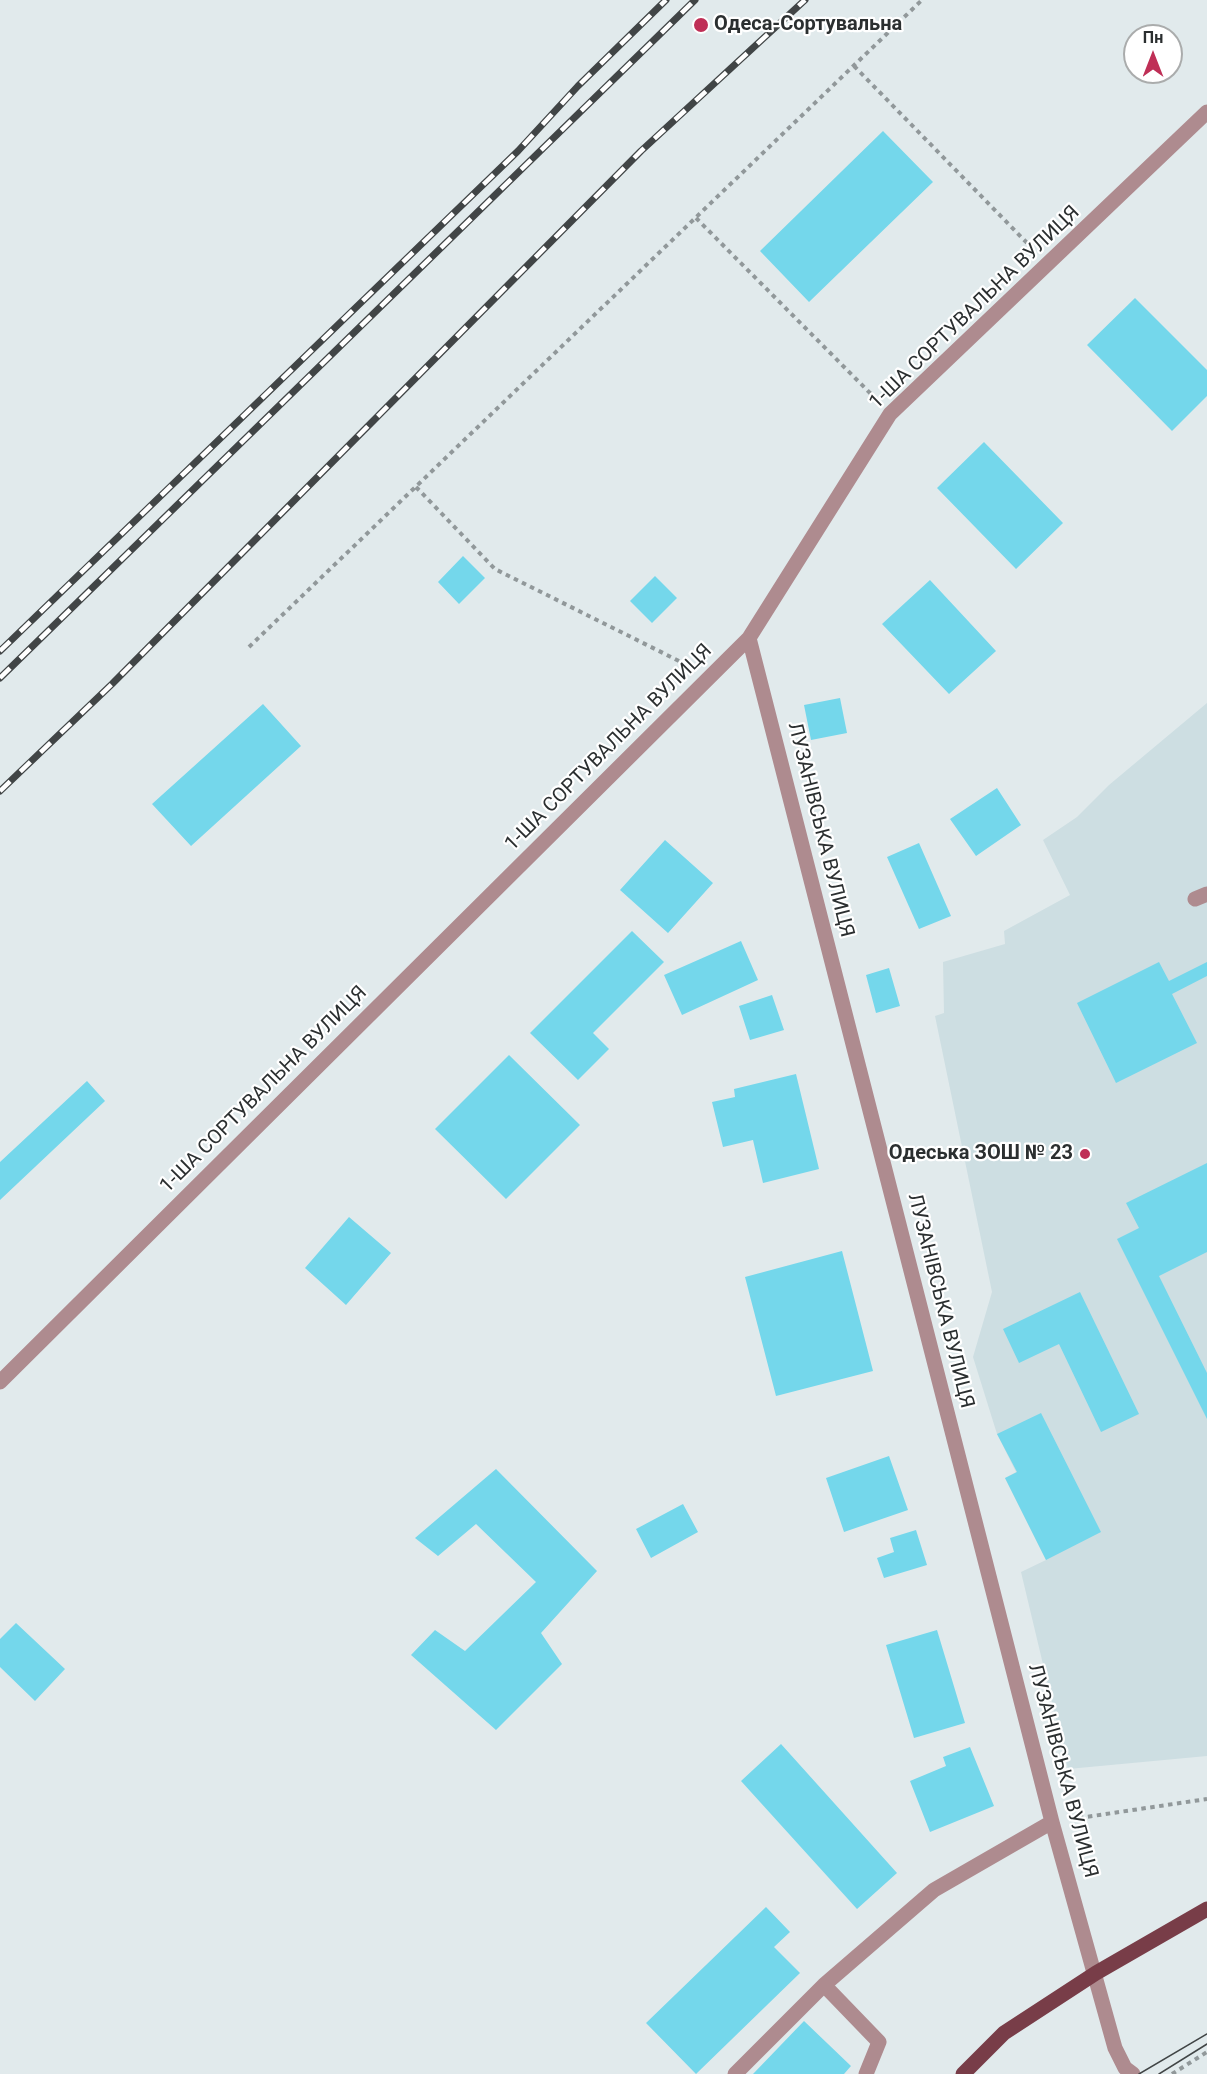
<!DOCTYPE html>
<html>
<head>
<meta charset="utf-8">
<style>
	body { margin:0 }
	#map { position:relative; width:1207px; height:2074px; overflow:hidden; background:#e1eaec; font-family:Roboto,sans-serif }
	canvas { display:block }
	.north { position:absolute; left:1123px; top:24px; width:60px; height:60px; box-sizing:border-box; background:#fff; border:2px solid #aaacac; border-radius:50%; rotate:0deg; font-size:16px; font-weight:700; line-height:24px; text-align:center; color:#2b2f30 }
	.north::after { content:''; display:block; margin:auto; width:21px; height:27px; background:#bf2f56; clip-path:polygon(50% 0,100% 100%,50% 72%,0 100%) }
</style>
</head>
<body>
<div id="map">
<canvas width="1207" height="2074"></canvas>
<div class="north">Пн</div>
</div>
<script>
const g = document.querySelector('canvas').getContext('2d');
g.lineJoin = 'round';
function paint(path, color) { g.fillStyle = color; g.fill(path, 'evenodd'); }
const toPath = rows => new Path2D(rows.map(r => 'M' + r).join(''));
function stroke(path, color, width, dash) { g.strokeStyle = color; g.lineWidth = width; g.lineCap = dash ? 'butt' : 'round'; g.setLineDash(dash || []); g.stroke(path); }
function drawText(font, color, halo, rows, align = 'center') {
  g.font = font + ' Roboto,sans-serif'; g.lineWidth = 4.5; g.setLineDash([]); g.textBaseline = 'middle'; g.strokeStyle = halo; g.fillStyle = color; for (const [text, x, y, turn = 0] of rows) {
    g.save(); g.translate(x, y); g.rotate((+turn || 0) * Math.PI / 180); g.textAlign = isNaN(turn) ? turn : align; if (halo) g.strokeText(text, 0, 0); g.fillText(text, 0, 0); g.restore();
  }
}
paint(toPath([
	[1207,703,1207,1756,1068,1769,1021,1572,1046,1560,1005,1478,1016,1472,997,1434,973,1357,992,1292,935,1016,944,1013,943,962,1005,944,1004,931,1070,895,1043,840,1077,817,1109,785]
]), '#cddee2');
paint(toPath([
	[883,131,933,182,809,302,760,251],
	[1135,298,1207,370,1207,396,1172,431,1087,345],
	[984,442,1063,523,1016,569,937,488],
	[463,556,485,578,459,604,438,582],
	[655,576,677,598,652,623,630,601],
	[930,580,996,651,949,694,882,624],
	[840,698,847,733,811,740,804,705],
	[263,704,301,746,191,846,152,804],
	[997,788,1021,825,976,856,950,819],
	[665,840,713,883,668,933,620,890],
	[919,843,951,916,919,929,887,857],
	[632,931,664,962,593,1033,609,1049,578,1080,530,1033],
	[741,941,758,980,682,1015,664,975],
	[1159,962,1169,981,1207,962,1207,976,1172,994,1197,1043,1116,1083,1077,1003],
	[889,968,900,1006,876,1013,866,975],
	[772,995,784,1030,750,1040,739,1006],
	[509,1055,580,1125,506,1199,435,1129],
	[796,1074,819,1169,763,1183,753,1140,723,1147,712,1102,735,1097,734,1089],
	[87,1081,105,1101,0,1200,0,1162],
	[1207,1163,1207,1252,1159,1276,1207,1373,1207,1419,1117,1239,1139,1228,1126,1203],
	[349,1217,391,1253,346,1305,305,1268],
	[842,1251,873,1371,776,1396,745,1277],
	[1080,1292,1139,1414,1101,1432,1059,1344,1019,1363,1003,1329],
	[1041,1413,1101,1532,1046,1560,1005,1478,1017,1472,997,1434],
	[889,1456,908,1510,844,1532,826,1478],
	[496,1469,597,1571,541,1633,562,1664,496,1730,411,1655,435,1630,465,1651,536,1582,476,1524,438,1556,415,1538],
	[683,1504,698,1532,651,1558,636,1529],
	[916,1530,927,1565,884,1578,877,1558,894,1552,890,1538],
	[16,1623,65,1669,35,1701,0,1667,0,1639],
	[937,1630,965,1723,914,1738,886,1645],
	[781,1744,897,1873,857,1909,741,1781],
	[970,1747,994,1806,930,1832,910,1781,946,1766,943,1757],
	[766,1907,790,1932,774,1947,800,1973,696,2074,646,2023],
	[804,2021,851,2066,844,2074,753,2074]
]), '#74d7eb');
stroke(toPath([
	[854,66,1030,246],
	[696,218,871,394],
	[416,487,495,569,685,664],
	[249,647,922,0],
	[1079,1818,1207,1799],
	[1172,2074,1207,2052]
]), '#91989a', 4, [4.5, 4.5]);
stroke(toPath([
	[749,638,1052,1822,1115,2048,1125,2068,1133,2074],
	[1195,899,1207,894],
	[0,1382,749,638,890,414,1207,112],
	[824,1985,879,2042,866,2074],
	[735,2074,824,1985,934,1890,1052,1822]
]), '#ae8b8f', 15);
stroke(toPath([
	[963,2074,1004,2033,1096,1973,1207,1909]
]), '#783d48', 15);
stroke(toPath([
	[1139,2074,1207,2034],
	[1159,2074,1207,2044]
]), '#414546', 1.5);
const rail = toPath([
	[0,651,518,151,578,86,666,0],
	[0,678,695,0],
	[0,791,112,684,641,151,805,0]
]);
stroke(rail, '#414546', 7);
stroke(rail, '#fff', 4.5, [14]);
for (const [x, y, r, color] of [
	[701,25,8,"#bf2f56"],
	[1085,1154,6,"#bf2f56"]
]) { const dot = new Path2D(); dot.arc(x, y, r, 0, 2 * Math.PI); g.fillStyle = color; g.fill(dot); stroke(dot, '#fff', 2); }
drawText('bold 20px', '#2b2f30', '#fff', [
	["Одеса-Сортувальна",714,25],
	["Одеська ЗОШ № 23",1073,1154,"right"]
], 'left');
drawText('20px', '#2b2f30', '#fff', [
	["1-ША СОРТУВАЛЬНА ВУЛИЦЯ",975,308,-44],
	["1-ША СОРТУВАЛЬНА ВУЛИЦЯ",609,748,-45],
	["ЛУЗАНІВСЬКА ВУЛИЦЯ",820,830,76],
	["1-ША СОРТУВАЛЬНА ВУЛИЦЯ",264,1090,-45],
	["ЛУЗАНІВСЬКА ВУЛИЦЯ",940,1301,76],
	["ЛУЗАНІВСЬКА ВУЛИЦЯ",1062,1771,75]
]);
</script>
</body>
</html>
